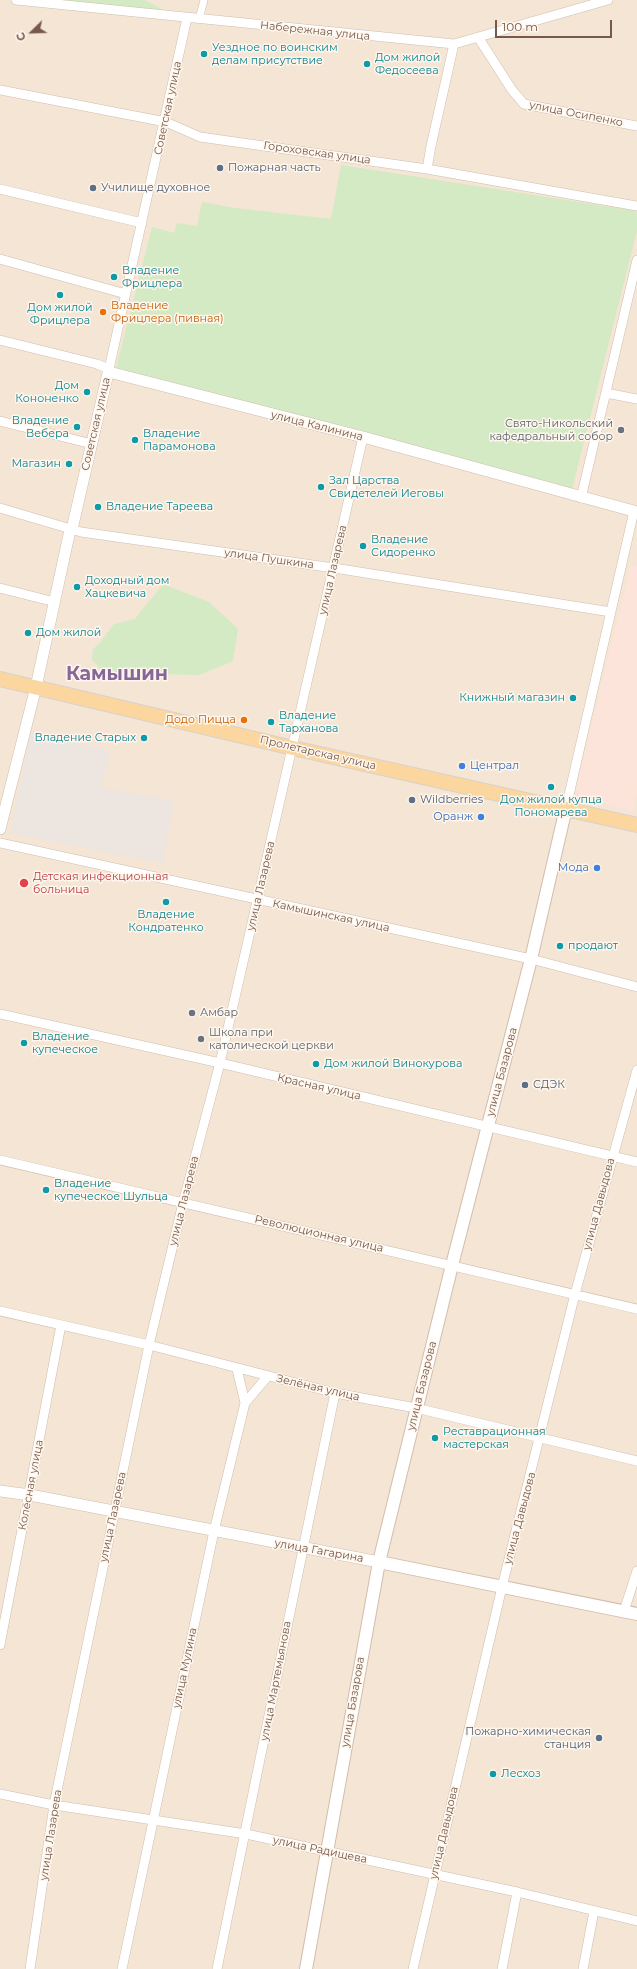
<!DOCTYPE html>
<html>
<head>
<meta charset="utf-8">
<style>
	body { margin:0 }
	#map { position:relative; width:637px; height:1969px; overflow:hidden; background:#fcf3e6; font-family:Montserrat,sans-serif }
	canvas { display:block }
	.north { position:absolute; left:12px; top:12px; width:40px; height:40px; -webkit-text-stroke:3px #fff7ed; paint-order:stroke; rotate:247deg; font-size:11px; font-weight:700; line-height:16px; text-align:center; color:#76594b }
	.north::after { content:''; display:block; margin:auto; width:14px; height:18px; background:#76594b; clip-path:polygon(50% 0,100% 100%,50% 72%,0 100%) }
	.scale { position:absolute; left:495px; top:20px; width:117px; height:18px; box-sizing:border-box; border:2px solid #76594b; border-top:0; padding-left:5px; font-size:12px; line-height:14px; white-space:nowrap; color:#76594b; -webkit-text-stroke:3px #fff7ed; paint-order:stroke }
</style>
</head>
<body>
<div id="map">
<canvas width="637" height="1969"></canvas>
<div class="north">С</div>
<div class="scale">100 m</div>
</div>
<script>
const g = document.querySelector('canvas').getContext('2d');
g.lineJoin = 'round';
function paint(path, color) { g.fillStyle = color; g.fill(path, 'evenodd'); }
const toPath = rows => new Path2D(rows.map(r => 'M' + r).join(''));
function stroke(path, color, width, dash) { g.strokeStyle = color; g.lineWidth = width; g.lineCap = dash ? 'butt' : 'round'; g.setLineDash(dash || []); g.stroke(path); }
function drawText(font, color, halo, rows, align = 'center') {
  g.font = font + ' Montserrat,sans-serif'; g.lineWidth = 3; g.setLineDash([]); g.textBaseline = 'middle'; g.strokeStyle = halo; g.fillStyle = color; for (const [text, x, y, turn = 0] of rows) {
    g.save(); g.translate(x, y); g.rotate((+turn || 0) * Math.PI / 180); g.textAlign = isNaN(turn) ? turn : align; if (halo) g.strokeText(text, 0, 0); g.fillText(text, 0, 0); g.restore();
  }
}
paint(toPath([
	[0,0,637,0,637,1969,0,1969]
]), '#f4e5d4');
paint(toPath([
	[631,565,637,566,637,792,633,811,580,797,576,789]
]), '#fde4da');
paint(toPath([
	[31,730,110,751,101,787,174,801,163,863,10,833]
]), '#ede6e0');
paint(toPath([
	[41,0,145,0,176,17],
	[341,165,637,211,637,231,572,489,116,368,152,227,174,233,177,223,197,226,202,202,235,208,331,219],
	[163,584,209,602,238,629,233,661,199,675,157,674,135,677,105,673,92,660,93,649,99,644,114,624,135,619]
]), '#d4eac4');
const pedestrian = toPath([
	[199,19,204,0]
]);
const minor = toPath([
	[16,0,454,44,608,0],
	[478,37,512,90,524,104,637,126],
	[0,90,166,122,200,137,427,169,637,206],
	[427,169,431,146,454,44],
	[0,189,142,223],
	[0,259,126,294],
	[0,340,97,364,109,369,187,18],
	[606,393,637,399],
	[0,421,92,444],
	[581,498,637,260],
	[0,508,81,532,334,568,611,612],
	[0,588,55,602],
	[566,808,634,511],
	[0,843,531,959,637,987],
	[0,1014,220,1063,637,1162],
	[0,1160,637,1309],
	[0,1311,149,1345,335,1393,416,1408,637,1461],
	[245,1403,268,1376],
	[624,1611,637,1571],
	[0,1645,61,1325],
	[0,1794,54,1805,246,1834,517,1892,637,1921],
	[30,1969,54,1805,149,1345,183,1203,220,1063,363,437],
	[122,1969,214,1531,245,1403,237,1369],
	[217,1969,335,1393],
	[413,1969,502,1587,575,1294,637,1070],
	[502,1969,517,1892],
	[583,1969,594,1911]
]);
const tertiary = toPath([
	[109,369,109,372,363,437,637,512],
	[0,829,36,687,70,530,72,529,109,369],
	[0,1491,30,1495,379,1562]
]);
const secondary = toPath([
	[379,1562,637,1614],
	[306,1969,379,1562,452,1265,531,959,566,808]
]);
const primary = toPath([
	[0,679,293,748,637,825]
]);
stroke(pedestrian, '#d0bdaf', 8);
stroke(minor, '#d0bdaf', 10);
stroke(tertiary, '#d0bdaf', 12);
stroke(secondary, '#d3bdac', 14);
stroke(primary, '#d9d1cd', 16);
stroke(pedestrian, '#fff', 7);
stroke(minor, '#fff', 9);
stroke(tertiary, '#fff', 11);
stroke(secondary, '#fff', 12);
stroke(primary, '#fbd79f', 14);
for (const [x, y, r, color] of [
	[204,54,4,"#0f9aa8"],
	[367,64,4,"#0f9aa8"],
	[220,168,4,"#5c6f8a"],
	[93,188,4,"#5c6f8a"],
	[114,277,4,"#0f9aa8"],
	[60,295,4,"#0f9aa8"],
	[103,312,4,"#e8710a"],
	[87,392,4,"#0f9aa8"],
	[77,427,4,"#0f9aa8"],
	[621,430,4,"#6b7280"],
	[135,440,4,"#0f9aa8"],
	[69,464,4,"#0f9aa8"],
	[321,487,4,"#0f9aa8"],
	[98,507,4,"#0f9aa8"],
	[363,546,4,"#0f9aa8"],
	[77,587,4,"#0f9aa8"],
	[28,633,4,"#0f9aa8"],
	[573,698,4,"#0f9aa8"],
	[244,720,4,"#e8710a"],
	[271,722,4,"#0f9aa8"],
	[144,738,4,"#0f9aa8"],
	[462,766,4,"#3f7fe0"],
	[551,787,4,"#0f9aa8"],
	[412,800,4,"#5c6f8a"],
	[481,817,4,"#3f7fe0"],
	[597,868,4,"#3f7fe0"],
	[24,883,5,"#e0444e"],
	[166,902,4,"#0f9aa8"],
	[560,946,4,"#0f9aa8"],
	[192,1013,4,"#6b7280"],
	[201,1039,4,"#6b7280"],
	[24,1043,4,"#0f9aa8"],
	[316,1064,4,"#0f9aa8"],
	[525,1085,4,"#5c6f8a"],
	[46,1190,4,"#0f9aa8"],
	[435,1438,4,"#0f9aa8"],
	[599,1738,4,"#5c6f8a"],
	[493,1774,4,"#0f9aa8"]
]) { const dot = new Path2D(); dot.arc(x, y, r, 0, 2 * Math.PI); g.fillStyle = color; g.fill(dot); stroke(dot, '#fff7ed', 1.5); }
drawText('11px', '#76594b', '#fff7ed', [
	["Набережная улица",315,31,6],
	["Советская улица",168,108,-78],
	["улица Осипенко",576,114,11],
	["Гороховская улица",317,153,8],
	["Советская улица",96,424,-77],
	["улица Калинина",317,426,14],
	["улица Пушкина",269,559,8],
	["улица Лазарева",333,570,-77],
	["Пролетарская улица",318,753,13],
	["улица Лазарева",261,886,-77],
	["Камышинская улица",331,916,12],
	["улица Базарова",502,1072,-75],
	["Красная улица",319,1087,13],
	["улица Лазарева",184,1201,-76],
	["улица Давыдова",599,1204,-75],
	["Революционная улица",319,1234,13],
	["улица Базарова",422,1386,-76],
	["Зелёная улица",318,1388,13],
	["Колёсная улица",31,1485,-79],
	["улица Лазарева",113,1517,-78],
	["улица Давыдова",520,1518,-75],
	["улица Гагарина",319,1551,10],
	["улица Мулина",185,1668,-78],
	["улица Мартемьянова",276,1681,-79],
	["улица Базарова",353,1702,-80],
	["улица Давыдова",444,1833,-77],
	["улица Лазарева",51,1835,-81],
	["улица Радищева",320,1850,12]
]);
drawText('11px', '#0d838f', '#fff7ed', [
	["Уездное по воинским",212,48],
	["делам присутствие",212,61],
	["Дом жилой",375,58],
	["Федосеева",375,71],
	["Владение",122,271],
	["Фрицлера",122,284],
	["Дом жилой",60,308,"center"],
	["Фрицлера",60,321,"center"],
	["Дом",79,386,"right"],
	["Кононенко",79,399,"right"],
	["Владение",69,421,"right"],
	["Вебера",69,434,"right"],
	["Владение",143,434],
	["Парамонова",143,447],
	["Магазин",61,464,"right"],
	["Зал Царства",329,481],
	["Свидетелей Иеговы",329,494],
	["Владение Тареева",106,507],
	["Владение",371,540],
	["Сидоренко",371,553],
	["Доходный дом",85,581],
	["Хацкевича",85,594],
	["Дом жилой",36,633],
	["Книжный магазин",565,698,"right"],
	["Владение",279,716],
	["Тарханова",279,729],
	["Владение Старых",136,738,"right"],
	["Дом жилой купца",551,800,"center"],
	["Пономарева",551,813,"center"],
	["Владение",166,915,"center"],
	["Кондратенко",166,928,"center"],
	["продают",568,946],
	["Владение",32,1037],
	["купеческое",32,1050],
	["Дом жилой Винокурова",324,1064],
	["Владение",54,1184],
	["купеческое Шульца",54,1197],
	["Реставрационная",443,1432],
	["мастерская",443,1445],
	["Лесхоз",501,1774]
], 'left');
drawText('11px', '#4e5e75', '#fff7ed', [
	["Пожарная часть",228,168],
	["Училище духовное",101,188],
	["Wildberries",420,800],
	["СДЭК",533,1085],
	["Пожарно-химическая",591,1732,"right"],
	["станция",591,1745,"right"]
], 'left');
drawText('11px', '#c56008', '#fff7ed', [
	["Владение",111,306],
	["Фрицлера (пивная)",111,319],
	["Додо Пицца",236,720,"right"]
], 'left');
drawText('11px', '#5b616d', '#fff7ed', [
	["Свято-Никольский",613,424,"right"],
	["кафедральный собор",613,437,"right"],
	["Амбар",200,1013],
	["Школа при",209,1033],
	["католической церкви",209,1046]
], 'left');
drawText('11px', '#366cbe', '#fff7ed', [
	["Централ",470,766,"left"],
	["Оранж",473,817],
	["Мода",589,868]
], 'right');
drawText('11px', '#be3a42', '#fff7ed', [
	["Детская инфекционная",33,877],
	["больница",33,890]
], 'left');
drawText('bold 19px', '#876699', '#fff7ed', [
	["Камышин",117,674]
]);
</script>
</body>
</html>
